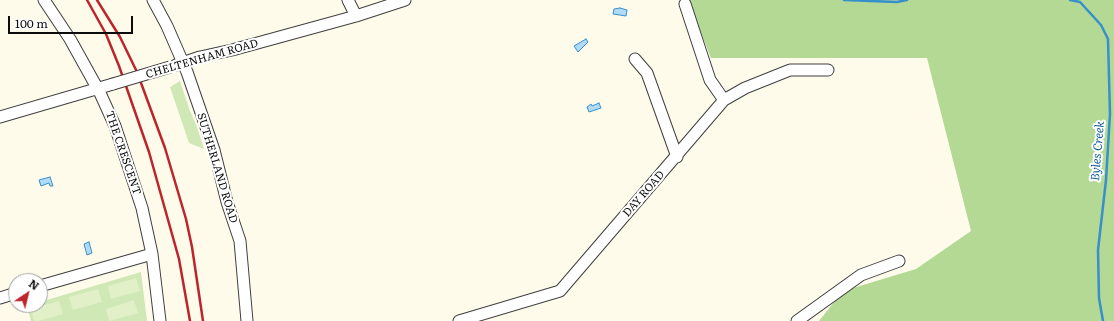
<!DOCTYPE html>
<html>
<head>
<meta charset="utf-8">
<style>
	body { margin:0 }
	#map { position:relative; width:1114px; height:321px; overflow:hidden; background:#fffbeb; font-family:Literata,serif }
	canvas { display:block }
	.north { position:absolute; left:8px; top:273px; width:40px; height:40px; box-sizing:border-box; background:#fff; border:1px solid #9e9e9e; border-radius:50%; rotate:35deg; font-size:11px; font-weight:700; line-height:16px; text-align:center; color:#0c0c0c }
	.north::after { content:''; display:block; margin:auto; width:14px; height:18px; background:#bb252b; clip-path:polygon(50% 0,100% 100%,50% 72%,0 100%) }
	.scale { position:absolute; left:8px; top:16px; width:125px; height:18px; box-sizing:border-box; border:2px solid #0c0c0c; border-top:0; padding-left:5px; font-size:12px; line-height:14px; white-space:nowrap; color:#0c0c0c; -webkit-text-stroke:3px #fff; paint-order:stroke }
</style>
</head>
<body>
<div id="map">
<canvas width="1114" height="321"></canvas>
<div class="north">N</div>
<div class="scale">100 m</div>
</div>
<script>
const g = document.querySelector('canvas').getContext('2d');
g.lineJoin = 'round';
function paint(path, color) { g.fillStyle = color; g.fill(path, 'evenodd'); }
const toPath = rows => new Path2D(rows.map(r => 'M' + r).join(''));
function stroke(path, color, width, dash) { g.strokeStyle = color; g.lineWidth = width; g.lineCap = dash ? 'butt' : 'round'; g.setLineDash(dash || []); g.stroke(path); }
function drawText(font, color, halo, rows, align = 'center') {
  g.font = font + ' Literata,serif'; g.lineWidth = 4; g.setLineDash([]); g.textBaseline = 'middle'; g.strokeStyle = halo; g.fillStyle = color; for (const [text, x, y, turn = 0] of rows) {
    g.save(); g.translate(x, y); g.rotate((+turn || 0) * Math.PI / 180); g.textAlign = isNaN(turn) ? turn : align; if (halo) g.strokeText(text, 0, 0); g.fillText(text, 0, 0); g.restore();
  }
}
paint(toPath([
	[180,81,190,111,197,127,204,149,189,143,170,87],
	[141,272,147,321,31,321,27,306,40,305,40,302]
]), '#cfe8b5');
paint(toPath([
	[688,0,1114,0,1114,321,819,321,843,291,916,269,971,231,927,58,711,58]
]), '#b3d995');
paint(toPath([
	[136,278,140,291,111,299,108,286],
	[98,289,102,302,73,310,69,297],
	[134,300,138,313,109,321,106,309],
	[59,301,63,314,39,321,34,321,31,309]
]), '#e1f0c7');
const water = toPath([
	[620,8,627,10,626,16,613,14,614,9,620,8],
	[586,39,588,42,578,52,574,46,586,39],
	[599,103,601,108,589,112,587,107,591,104,592,106,599,103],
	[50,177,53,186,50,186,49,183,41,186,39,180,50,177],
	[89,242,92,253,87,255,84,244,89,242]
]);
paint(water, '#b0dbf6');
stroke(water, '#3790cc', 1);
stroke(toPath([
	[844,0,897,2,907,0],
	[1070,0,1080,2,1101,25,1108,39,1110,114,1106,180,1098,250,1099,298,1103,321]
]), '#3790cc', 2.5);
const minor = toPath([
	[44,0,70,39,100,93,115,126,142,208,152,254,160,321],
	[153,0,167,26,187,72,214,150,227,202,240,241,247,321],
	[348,0,356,16],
	[685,4,710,80,724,100],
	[635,59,647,73,677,157],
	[176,65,200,57,232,50,356,16,405,0],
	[0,117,113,84],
	[40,286,152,254],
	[0,298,16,293],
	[459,321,560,291,724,100,745,88,790,70,828,70],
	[797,321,861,275,899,261]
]);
stroke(minor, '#3f3f3f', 13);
stroke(minor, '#fff', 11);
stroke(toPath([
	[87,0,106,34,119,66,149,152,179,259,190,321],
	[97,0,120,37,137,72,165,148,186,219,192,247,203,321]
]), '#bb252b', 2.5);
const minorBridge = toPath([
	[113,84,170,67]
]);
stroke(minorBridge, '#3f3f3f', 13, []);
stroke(minorBridge, '#fff', 11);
drawText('11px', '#0c0c0c', '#fff', [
	["CHELTENHAM ROAD",202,59,-16],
	["THE CRESCENT",123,153,71],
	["SUTHERLAND ROAD",217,168,73],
	["DAY ROAD",644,194,-49]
]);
drawText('italic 12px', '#16619d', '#fff', [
	["Byles Creek",1098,151,-85]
]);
</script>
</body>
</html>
